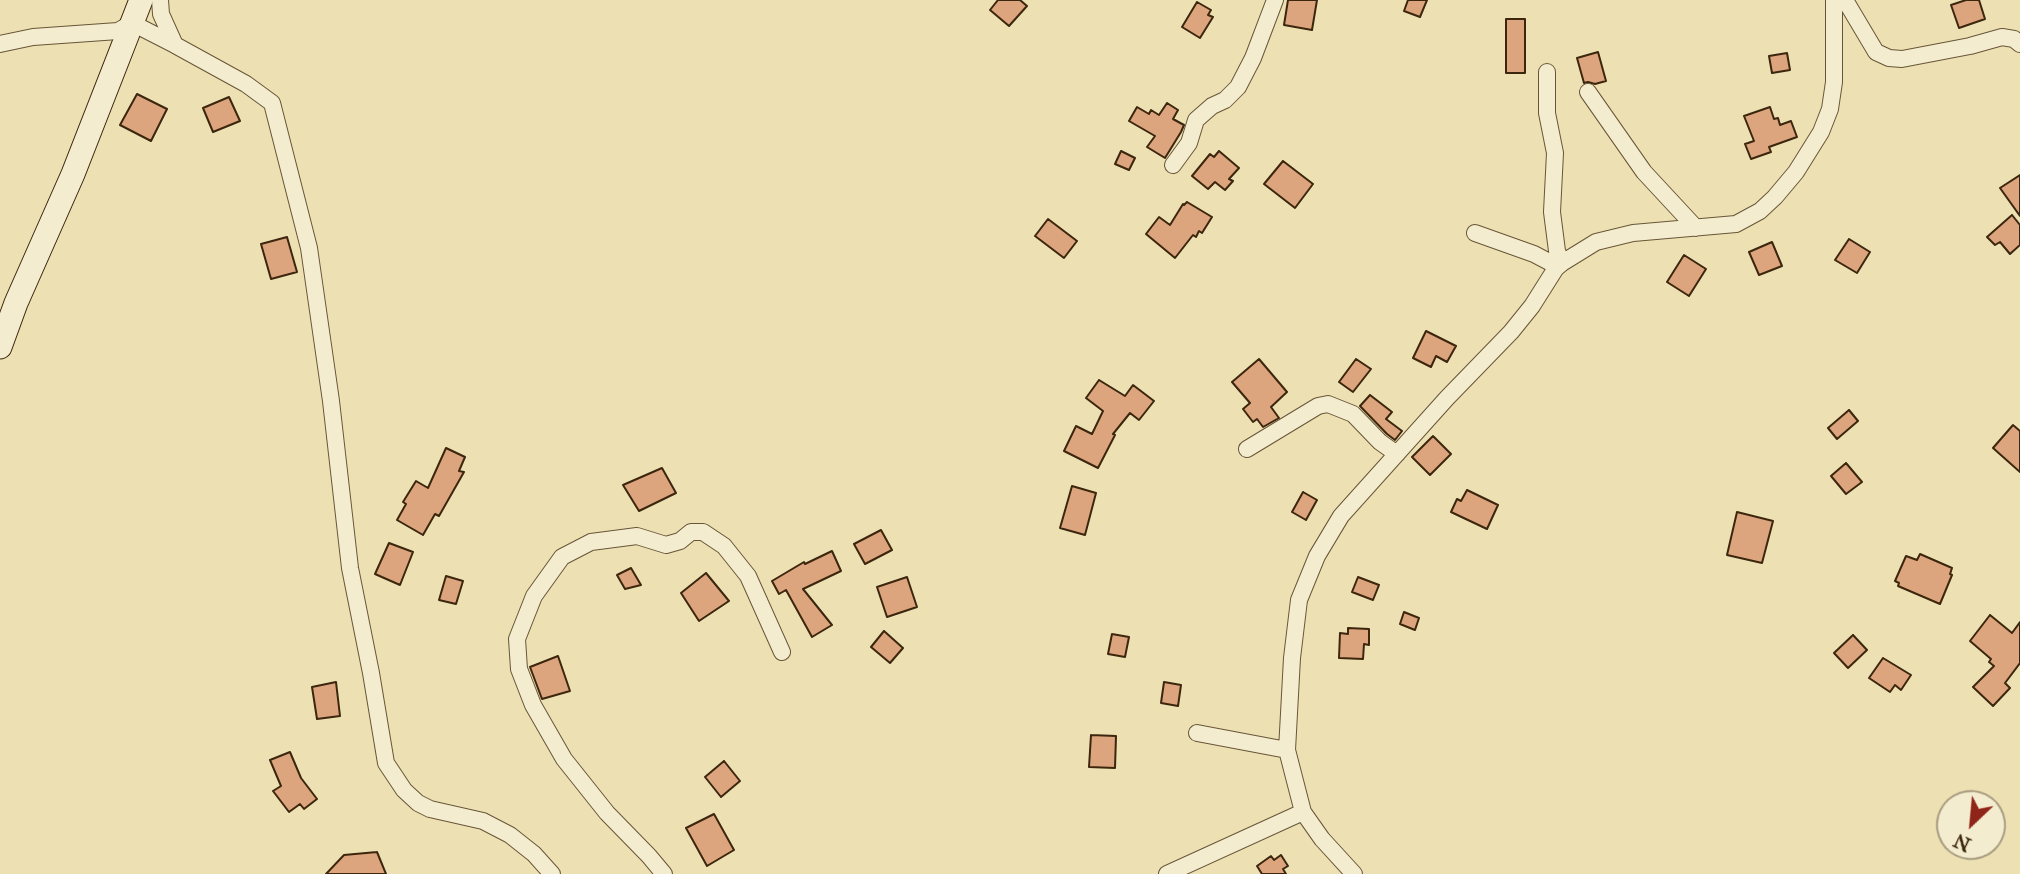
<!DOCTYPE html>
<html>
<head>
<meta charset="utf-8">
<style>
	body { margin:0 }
	#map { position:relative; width:2020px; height:874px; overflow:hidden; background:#ede1b4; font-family:"IM FELL Great Primer",serif }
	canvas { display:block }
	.north { position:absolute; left:1936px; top:790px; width:70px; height:70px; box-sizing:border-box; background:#f3ecce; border:2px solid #aa9d81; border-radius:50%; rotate:206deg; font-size:19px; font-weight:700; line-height:28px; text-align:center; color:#3c260d }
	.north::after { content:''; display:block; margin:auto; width:24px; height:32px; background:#8f2418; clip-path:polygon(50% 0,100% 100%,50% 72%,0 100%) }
</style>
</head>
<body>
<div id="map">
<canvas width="2020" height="874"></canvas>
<div class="north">N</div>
</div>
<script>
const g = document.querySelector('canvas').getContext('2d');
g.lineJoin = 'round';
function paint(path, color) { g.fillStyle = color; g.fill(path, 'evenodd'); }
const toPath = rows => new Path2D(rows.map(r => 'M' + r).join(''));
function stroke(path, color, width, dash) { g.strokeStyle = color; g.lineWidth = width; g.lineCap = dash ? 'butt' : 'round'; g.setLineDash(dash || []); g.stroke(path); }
const building = toPath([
	[998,0,1020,0,1027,6,1009,26,990,10,998,0],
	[1288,0,1317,0,1312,30,1284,25,1288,0],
	[1408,0,1427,0,1420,17,1404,11,1408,0],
	[1966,0,1979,0,1985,19,1959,28,1951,5,1966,0],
	[1197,2,1211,10,1208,15,1213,17,1200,38,1182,27,1197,2],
	[1506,19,1525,19,1525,73,1506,73,1506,19],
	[1598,52,1606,81,1595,84,1588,82,1584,83,1577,58,1598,52],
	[1787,53,1790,70,1772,73,1769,56,1787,53],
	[137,94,167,109,151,141,120,125,137,94],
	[229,97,240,121,213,132,203,108,229,97],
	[1167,103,1178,110,1173,119,1184,125,1181,132,1165,158,1147,147,1155,136,1129,121,1137,107,1149,114,1151,110,1159,115,1167,103],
	[1770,107,1774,119,1778,118,1780,125,1791,121,1797,137,1769,147,1771,152,1751,159,1745,144,1754,141,1744,116,1770,107],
	[1121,151,1135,158,1129,170,1115,164,1121,151],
	[1219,151,1239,168,1229,179,1233,181,1225,190,1215,182,1208,189,1192,176,1210,154,1214,157,1219,151],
	[1283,161,1313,184,1295,208,1264,184,1283,161],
	[2020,175,2020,216,2000,188,2020,175],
	[1187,202,1212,217,1202,233,1199,231,1196,237,1193,235,1175,258,1146,234,1159,217,1170,225,1183,204,1184,205,1187,202],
	[2012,215,2020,225,2020,245,2010,254,2000,242,1995,245,1987,237,2012,215],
	[1048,219,1077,241,1064,258,1035,236,1048,219],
	[287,237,297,272,271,279,261,244,287,237],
	[1849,239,1870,252,1857,273,1835,260,1849,239],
	[1772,242,1782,266,1759,275,1749,252,1772,242],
	[1684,255,1706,269,1689,296,1667,282,1684,255],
	[1426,331,1456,346,1447,362,1436,356,1431,367,1413,358,1426,331],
	[1259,359,1287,392,1271,407,1279,418,1263,427,1257,419,1253,422,1243,409,1250,403,1232,382,1259,359],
	[1356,359,1371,369,1353,392,1339,382,1356,359],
	[1099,380,1125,396,1133,385,1154,401,1139,420,1130,413,1113,434,1115,435,1098,468,1064,451,1076,426,1092,434,1103,411,1086,398,1099,380],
	[1370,395,1392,412,1386,419,1402,431,1395,440,1387,434,1360,406,1370,395],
	[1849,410,1858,421,1837,439,1828,428,1849,410],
	[2013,425,2020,431,2020,472,1993,448,2013,425],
	[1433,436,1451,454,1430,475,1412,457,1433,436],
	[446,448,465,457,459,471,464,472,439,516,435,514,423,535,397,520,406,504,403,502,416,481,428,488,446,448],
	[1846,463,1862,482,1846,494,1831,476,1846,463],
	[662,468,676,493,639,511,623,485,662,468],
	[1072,486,1096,493,1085,535,1060,528,1072,486],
	[1467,490,1498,505,1487,529,1451,512,1457,499,1461,501,1467,490],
	[1303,492,1317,500,1306,520,1292,512,1303,492],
	[1737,512,1773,521,1762,563,1727,555,1737,512],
	[881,530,892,550,865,564,854,544,881,530],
	[389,543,413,552,400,585,375,574,389,543],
	[832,551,841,571,803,589,832,625,812,637,786,590,779,594,772,581,804,562,805,564,832,551],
	[1920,554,1952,568,1950,574,1952,575,1940,604,1898,586,1899,583,1895,581,1906,556,1917,560,1920,554],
	[631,568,641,585,625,589,617,575,631,568],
	[706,573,729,601,699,621,681,593,706,573],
	[446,576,463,581,456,604,439,600,446,576],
	[907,577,917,607,887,617,877,587,907,577],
	[1358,577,1379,585,1373,600,1352,592,1358,577],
	[1404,612,1419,618,1415,630,1400,624,1404,612],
	[1990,615,2012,633,2020,622,2020,663,2005,683,2010,688,1993,706,1973,687,1994,666,1989,662,1991,659,1970,641,1990,615],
	[1348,628,1369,629,1369,645,1364,644,1363,659,1339,658,1340,633,1348,634,1348,628],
	[884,631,903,648,890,663,871,647,884,631],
	[1112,634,1129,637,1125,657,1108,654,1112,634],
	[1853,635,1867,650,1848,668,1834,653,1853,635],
	[558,656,570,691,542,699,530,667,558,656],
	[1883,658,1911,675,1901,690,1895,685,1890,692,1869,678,1883,658],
	[336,682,340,716,317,719,312,687,336,682],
	[1164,682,1181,685,1178,706,1161,703,1164,682],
	[1091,735,1116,736,1115,768,1089,767,1091,735],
	[290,752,301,778,317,799,304,809,300,804,289,812,273,791,281,786,270,760,290,752],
	[724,761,740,781,721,797,705,777,724,761],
	[714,814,734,850,707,866,686,828,714,814],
	[377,852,386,874,326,874,344,855,377,852],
	[1281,855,1288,866,1283,869,1286,874,1262,874,1257,866,1271,856,1274,860,1281,855]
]);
paint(building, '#dda57e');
stroke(building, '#3c260d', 2);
const street = toPath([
	[160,0,161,14,175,45],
	[1845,0,1876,52,1889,58,1902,59,1970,46,2002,37,2014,39,2020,44],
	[0,44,33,37,118,31,132,23,175,45,246,84,272,103,309,248,331,401,350,568,371,673,386,763,404,790,418,803,430,809,483,821,510,835,534,854,552,874],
	[1547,72,1547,113,1555,153,1552,212,1557,251,1562,263],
	[1588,92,1644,172,1696,228],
	[1173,165,1189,143,1196,120,1212,106,1225,100,1238,87,1253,58,1275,0],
	[1475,233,1534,254,1553,264,1556,268],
	[1247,449,1318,406,1328,404,1353,414,1380,442,1397,454],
	[1197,733,1287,750],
	[664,874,649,856,607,813,564,759,533,705,519,669,517,639,534,596,562,557,591,542,637,536,666,545,680,541,691,532,703,532,724,546,748,576,782,652],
	[1167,874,1303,812],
	[1354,874,1322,839,1303,812,1287,750,1292,658,1299,600,1317,556,1341,516,1447,398,1511,332,1532,306,1556,268,1562,263,1596,242,1633,233,1736,224,1760,211,1775,197,1796,172,1821,132,1830,109,1834,82,1834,0]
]);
const secondary = toPath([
	[0,347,16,303,73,174,141,0]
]);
stroke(street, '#685537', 18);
stroke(secondary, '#3c260d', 25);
stroke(street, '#f3ecce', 16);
stroke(secondary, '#f3ecce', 23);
</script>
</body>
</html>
